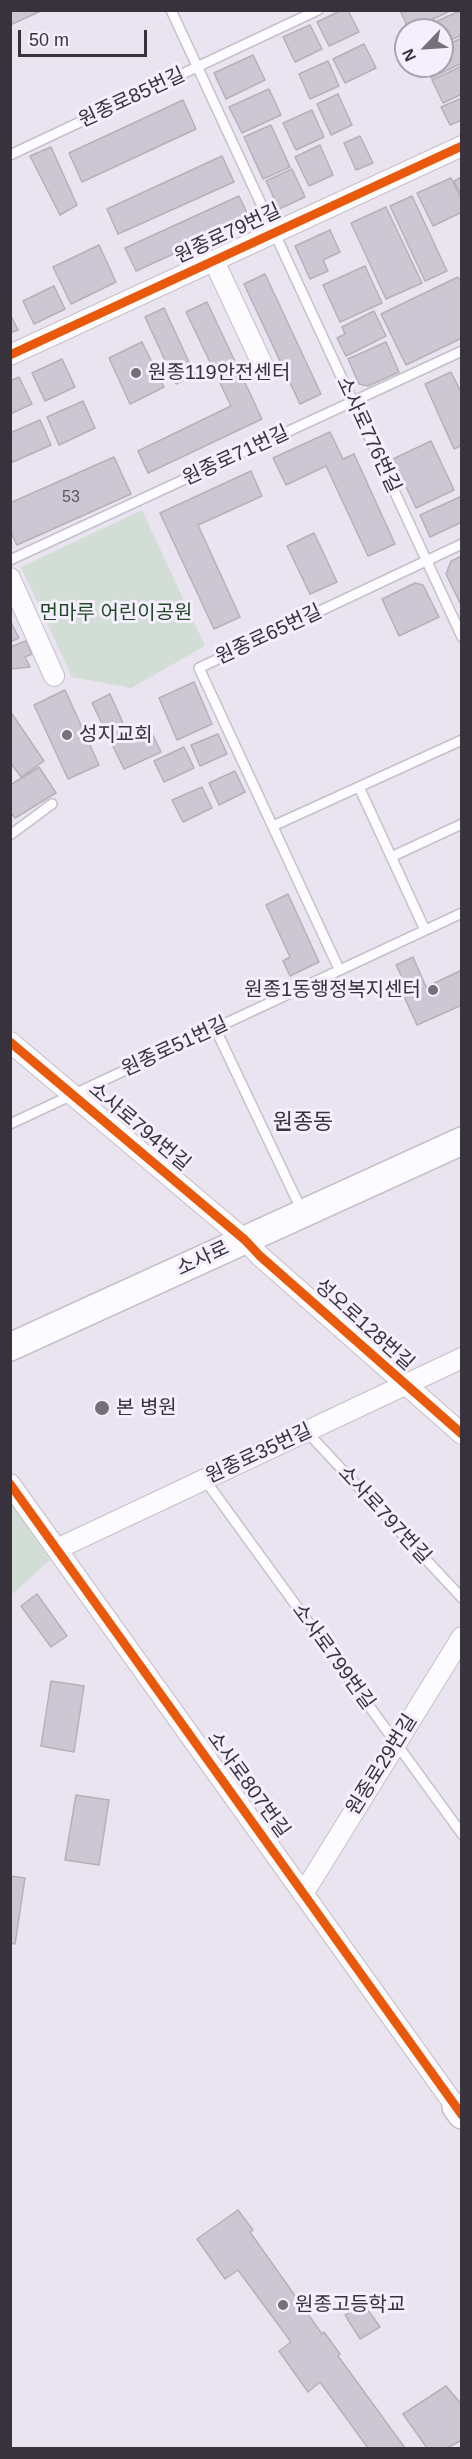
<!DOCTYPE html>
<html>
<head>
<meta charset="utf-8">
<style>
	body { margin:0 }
	#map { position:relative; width:472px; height:2459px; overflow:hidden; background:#eae3f0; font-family:Helvetica,sans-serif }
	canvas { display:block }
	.frame { position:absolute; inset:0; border:12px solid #37323b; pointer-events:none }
	.north { position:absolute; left:394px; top:18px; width:60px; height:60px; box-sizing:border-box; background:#f5eefc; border:2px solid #a9a3af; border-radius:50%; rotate:245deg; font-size:16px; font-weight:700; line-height:24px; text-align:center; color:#37323b }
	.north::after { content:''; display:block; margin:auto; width:21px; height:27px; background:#76707a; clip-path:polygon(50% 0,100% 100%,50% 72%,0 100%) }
	.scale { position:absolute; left:18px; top:30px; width:129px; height:27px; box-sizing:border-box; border:3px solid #37323b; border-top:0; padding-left:8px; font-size:18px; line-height:21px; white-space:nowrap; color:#37323b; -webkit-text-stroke:4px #f5eefc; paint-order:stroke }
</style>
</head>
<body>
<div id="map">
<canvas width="472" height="2459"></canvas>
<div class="frame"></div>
<div class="north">N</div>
<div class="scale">50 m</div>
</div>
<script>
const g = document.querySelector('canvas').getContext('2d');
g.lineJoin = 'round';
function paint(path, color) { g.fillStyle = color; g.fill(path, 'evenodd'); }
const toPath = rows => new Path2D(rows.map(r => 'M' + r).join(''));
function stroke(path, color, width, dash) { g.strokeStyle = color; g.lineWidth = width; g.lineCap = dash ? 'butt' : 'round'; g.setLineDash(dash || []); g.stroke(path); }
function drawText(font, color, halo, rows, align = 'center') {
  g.font = font + ' Helvetica,"Noto Sans KR",sans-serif'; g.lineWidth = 6; g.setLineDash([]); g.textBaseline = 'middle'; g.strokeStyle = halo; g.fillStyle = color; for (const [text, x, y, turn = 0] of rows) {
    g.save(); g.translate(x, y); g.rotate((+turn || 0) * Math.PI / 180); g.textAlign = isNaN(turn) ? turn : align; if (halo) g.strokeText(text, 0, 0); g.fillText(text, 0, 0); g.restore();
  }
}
paint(toPath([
	[142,510,205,646,131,688,72,677,21,567],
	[11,1502,50,1560,11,1595,10,1595]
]), '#d2ddd6');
const building = toPath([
	[10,10,43,10,10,25,10,10],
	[342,10,348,10,359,32,329,46,317,22,342,10],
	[400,10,452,10,411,30,409,30,400,10],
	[462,10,462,35,442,44,442,30,417,30,462,10],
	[310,25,322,49,295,62,283,37,310,25],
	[462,38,462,63,431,78,425,66,442,66,442,47,462,38],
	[364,44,376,68,345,83,333,59,364,44],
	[253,55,265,80,226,99,214,73,253,55],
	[328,61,339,86,310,99,299,74,328,61],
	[462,66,462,94,443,103,432,80,462,66],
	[269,89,281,115,242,133,229,107,269,89],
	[338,94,352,125,331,135,317,104,338,94],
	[462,98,462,120,450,125,441,107,462,98],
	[183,100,196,129,82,182,69,153,183,100],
	[312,110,324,137,296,150,283,123,312,110],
	[271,125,290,167,263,179,244,137,271,125],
	[360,136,373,163,356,170,344,143,360,136],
	[320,145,333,175,309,186,295,157,320,145],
	[51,147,77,205,60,215,30,156,51,147],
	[222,156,234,182,118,234,107,209,222,156],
	[292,169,305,197,279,209,266,181,292,169],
	[462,177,462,197,454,181,462,177],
	[451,178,462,201,462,212,433,226,417,193,451,178],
	[239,196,250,219,136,271,125,248,239,196],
	[412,196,447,271,425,281,390,206,412,196],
	[386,207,422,283,386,299,351,223,386,207],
	[330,230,340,252,323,260,328,271,310,279,295,246,330,230],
	[99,245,116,282,71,304,53,267,99,245],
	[365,266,382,303,340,322,323,285,365,266],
	[265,274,321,394,300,404,244,284,265,274],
	[458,277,462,284,462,338,406,365,381,314,458,277],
	[54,286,65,309,34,324,23,301,54,286],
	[207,302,262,419,148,473,138,451,231,406,186,312,207,302],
	[164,308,195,375,176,384,145,317,164,308],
	[374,311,386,336,346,356,337,338,345,334,342,327,374,311],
	[10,314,18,330,10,333,10,314],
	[142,342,164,387,130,404,109,358,142,342],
	[386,342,399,372,368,386,359,384,348,359,386,342],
	[62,359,75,387,45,401,32,373,62,359],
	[451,372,462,394,462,445,454,449,425,384,451,372],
	[19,377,32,404,10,414,10,381,19,377],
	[83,401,95,428,59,445,47,417,83,401],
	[40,420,51,445,13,462,10,458,10,433,40,420],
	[330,432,343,459,354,454,395,544,368,556,326,466,286,485,273,458,330,432],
	[431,441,454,490,416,508,393,459,431,441],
	[114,457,131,494,17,545,10,531,10,503,114,457],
	[251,471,262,496,198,525,240,617,214,629,160,513,251,471],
	[462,496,462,522,430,537,420,515,462,496],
	[314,533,337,582,310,594,287,546,314,533],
	[462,556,462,607,446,574,451,561,462,556],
	[415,583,423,585,439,617,399,636,382,599,415,583],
	[10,621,19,638,10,642,10,621],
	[26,641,32,654,25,657,30,667,10,669,10,647,26,641],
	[194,682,212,724,177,740,159,698,194,682],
	[65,690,99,765,68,779,34,705,65,690],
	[110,694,128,734,148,725,161,752,124,769,92,703,110,694],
	[10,711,44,761,21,777,10,762,10,711],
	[218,734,227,754,200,766,191,745,218,734],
	[184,747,194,768,164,782,154,761,184,747],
	[39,767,56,793,15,818,10,812,10,782,12,784,39,767],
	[235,771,245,792,219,805,209,783,235,771],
	[202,787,212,808,183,822,172,800,202,787],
	[288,894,319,962,290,976,283,961,290,957,266,905,288,894],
	[413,957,426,987,462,970,462,1005,417,1025,402,992,407,988,396,965,413,957],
	[37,1594,67,1636,51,1647,21,1606,37,1594],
	[51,1681,84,1686,74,1752,41,1746,51,1681],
	[76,1795,109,1800,99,1865,65,1860,76,1795],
	[10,1876,25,1878,15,1944,10,1943,10,1876],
	[238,2210,253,2230,250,2232,322,2334,324,2332,340,2354,338,2356,405,2448,368,2448,320,2382,308,2392,279,2351,291,2342,238,2270,225,2279,197,2239,238,2210],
	[363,2303,380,2327,360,2339,345,2315,363,2303],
	[446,2386,462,2405,462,2440,447,2448,427,2448,403,2414,446,2386]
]);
paint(building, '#cdc7d3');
stroke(building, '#b6b0ba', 1.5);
const lane = toPath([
	[171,10,462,637],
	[10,155,318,10],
	[10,560,462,351],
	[359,787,425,930],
	[273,826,462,740],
	[10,835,52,804],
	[391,857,462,824],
	[339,969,199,668,462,544],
	[215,1028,302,1211],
	[10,1124,462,913],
	[307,1432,462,1598],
	[205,1480,462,1834]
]);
const street = toPath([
	[214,261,265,370],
	[10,355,462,146],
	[10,578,54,676],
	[10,1042,245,1240,260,1256,462,1434],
	[10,1484,456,2107,462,2105],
	[57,1549,462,1358],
	[303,1894,462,1637]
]);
const secondary = toPath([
	[10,1347,462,1141],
	[456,2107,462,2115]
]);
stroke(lane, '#c5c0ca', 12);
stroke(street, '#c5c0ca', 22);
stroke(secondary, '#c5c0ca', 30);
stroke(lane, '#fcfbfd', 9);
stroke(street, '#fcfbfd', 20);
stroke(secondary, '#fcfbfd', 27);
stroke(toPath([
	[10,355,462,146],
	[10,1042,245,1240,260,1256,462,1434],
	[10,1484,462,2115]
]), '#e8590c', 9);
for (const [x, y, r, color] of [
	[136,373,6,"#76707a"],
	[67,735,6,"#76707a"],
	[433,990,6,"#76707a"],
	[102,1408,8,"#76707a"],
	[283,2305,6,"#76707a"]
]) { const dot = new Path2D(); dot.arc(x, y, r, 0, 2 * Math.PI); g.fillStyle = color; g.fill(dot); stroke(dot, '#f5eefc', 2); }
drawText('16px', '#5c5761', null, [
	["53",71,498]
]);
drawText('20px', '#37323b', '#f5eefc', [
	["원종로85번길",132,98,-25],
	["원종로79번길",228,234,-25],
	["소사로776번길",368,435,65],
	["원종로71번길",236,456,-25],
	["원종로65번길",269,635,-25],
	["원종로51번길",175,1047,-25],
	["소사로794번길",139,1127,40],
	["소사로",203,1259,-25],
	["성오로128번길",364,1325,42],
	["원종로35번길",259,1454,-25],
	["소사로797번길",384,1515,47],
	["소사로799번길",333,1657,54],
	["원종로29번길",382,1765,-58],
	["소사로807번길",248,1785,54]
]);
drawText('20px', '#37323b', '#f5eefc', [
	["원종119안전센터",148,373],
	["성지교회",79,735],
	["원종1동행정복지센터",421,990,"right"],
	["본 병원",116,1408],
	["원종고등학교",295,2305]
], 'left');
drawText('20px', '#204b24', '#f5eefc', [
	["먼마루 어린이공원",116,613]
]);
drawText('22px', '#37323b', '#f5eefc', [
	["원종동",303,1123]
]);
</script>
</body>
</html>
